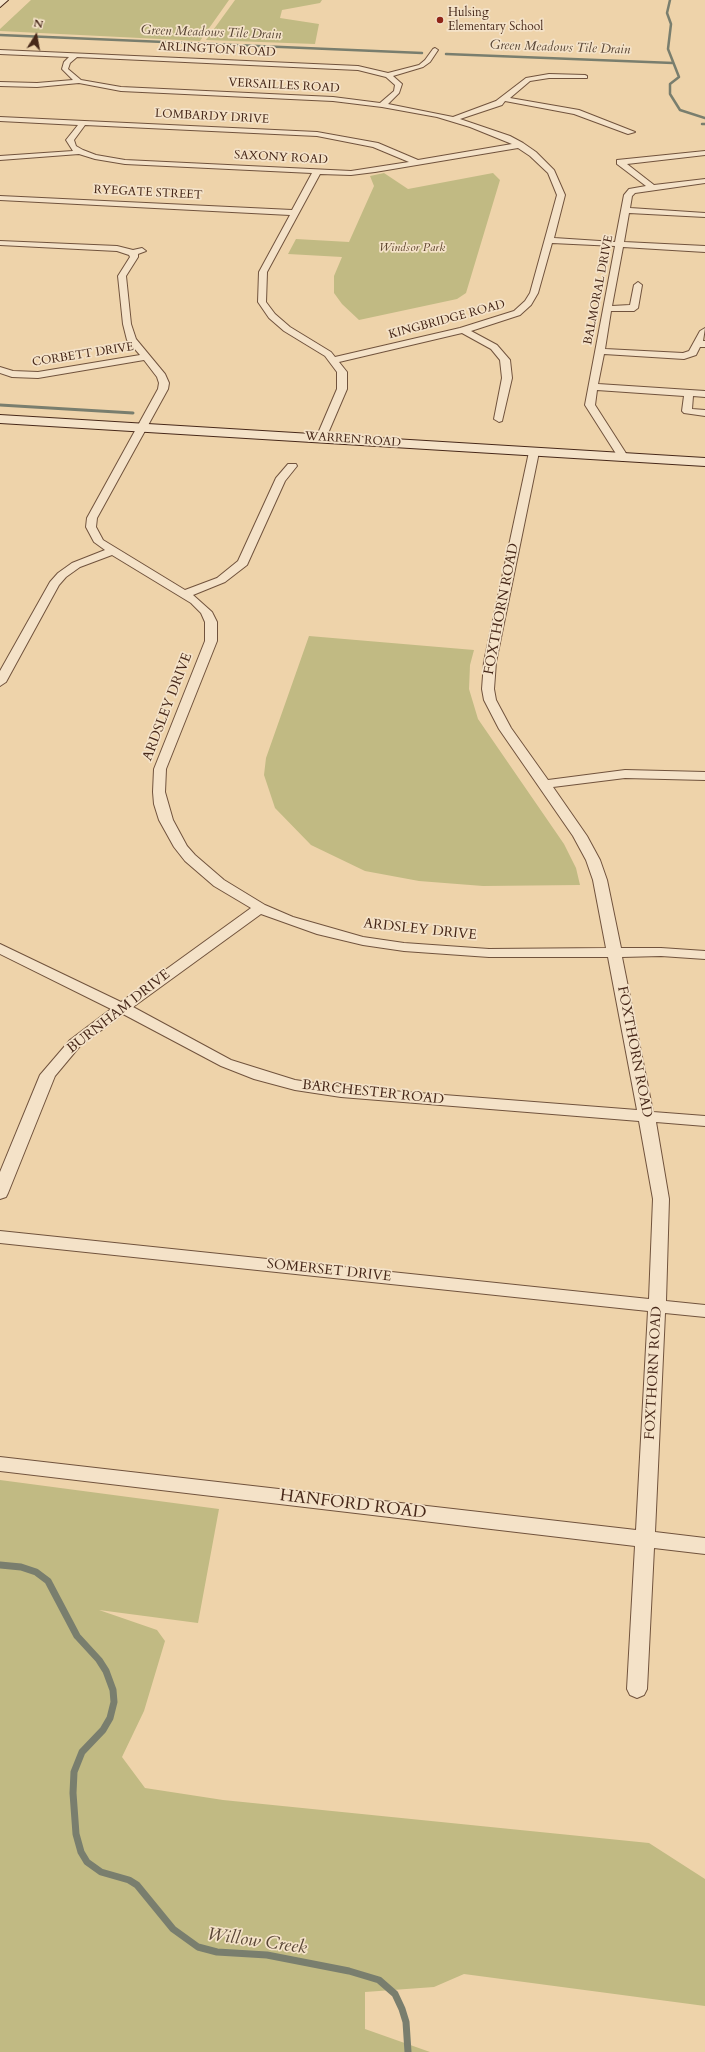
<!DOCTYPE html>
<html>
<head>
<meta charset="utf-8">
<style>
	body { margin:0 }
	#map { position:relative; width:705px; height:2052px; overflow:hidden; background:#eed3aa; font-family:Cardo,serif }
	canvas { display:block }
	.north { position:absolute; left:16px; top:16px; width:40px; height:40px; -webkit-text-stroke:3px #f4e2c8; paint-order:stroke; rotate:11deg; font-size:11px; font-weight:700; line-height:16px; text-align:center; color:#472819 }
	.north::after { content:''; display:block; margin:auto; width:14px; height:18px; background:#472819; clip-path:polygon(50% 0,100% 100%,50% 72%,0 100%) }
</style>
</head>
<body>
<div id="map">
<canvas width="705" height="2052"></canvas>
<div class="north">N</div>
</div>
<script>
const g = document.querySelector('canvas').getContext('2d');
g.lineJoin = 'round';
function paint(path, color) { g.fillStyle = color; g.fill(path, 'evenodd'); }
const toPath = rows => new Path2D(rows.map(r => 'M' + r).join(''));
function stroke(path, color, width, dash) { g.strokeStyle = color; g.lineWidth = width; g.lineCap = dash ? 'butt' : 'round'; g.setLineDash(dash || []); g.stroke(path); }
function drawText(font, color, halo, rows, align = 'center') {
  g.font = font + ' Cardo,serif'; g.lineWidth = 3.5; g.setLineDash([]); g.textBaseline = 'middle'; g.strokeStyle = halo; g.fillStyle = color; for (const [text, x, y, turn = 0] of rows) {
    g.save(); g.translate(x, y); g.rotate((+turn || 0) * Math.PI / 180); g.textAlign = isNaN(turn) ? turn : align; if (halo) g.strokeText(text, 0, 0); g.fillText(text, 0, 0); g.restore();
  }
}
paint(toPath([
	[31,0,229,0,200,41,0,31,0,29],
	[235,0,322,0,320,3,282,10,280,18,319,24,315,44,206,40],
	[384,173,408,189,493,173,500,180,466,293,457,299,359,320,342,304,334,293,334,276,342,257,288,254,296,239,349,242,374,186,370,176],
	[309,636,474,650,470,665,469,689,478,719,564,844,576,868,580,885,483,886,419,881,365,871,311,845,275,808,264,775,266,758],
	[0,1480,219,1509,198,1623,99,1610,157,1630,165,1641,144,1711,122,1757,145,1788,223,1800,649,1843,705,1879,705,2006,464,1974,434,1987,365,1992,365,2029,430,2052,0,2052]
]), '#c1ba83');
stroke(toPath([
	[670,0,667,13,671,24,668,49,679,77,670,84,670,94,680,110,705,118],
	[0,35,422,53],
	[446,54,673,63],
	[702,124,705,124]
]), '#797e6e', 2.5);
stroke(toPath([
	[0,405,133,413]
]), '#797e6e', 3);
stroke(toPath([
	[0,1565,21,1567,36,1572,48,1581,77,1636,99,1660,106,1671,113,1690,114,1702,110,1718,103,1730,82,1752,74,1772,73,1793,76,1834,81,1852,87,1862,101,1872,129,1880,137,1885,173,1929,198,1947,217,1952,267,1955,349,1971,379,1980,395,1994,402,2009,406,2022,408,2052]
]), '#797e6e', 7);
const street = toPath([
	[435,48,438,50,430,62,423,67,393,76,402,84,399,93,388,104,453,117,496,101,526,78,549,74,585,75,587,76,587,78,549,78,530,81,510,98,579,110,635,132,628,134,574,114,505,101,502,105,460,119,510,136,523,143,536,152,554,170,565,195,554,238,615,242,624,195,629,189,646,186,617,164,617,160,705,151,705,155,627,164,654,185,705,179,705,183,635,193,632,196,630,208,705,213,705,217,629,213,624,242,705,246,705,252,623,247,612,306,630,305,634,285,638,282,642,285,638,308,634,311,611,311,605,349,683,353,689,351,700,331,705,328,703,341,705,341,705,347,700,347,696,355,684,359,604,354,598,384,705,391,705,397,693,396,692,409,705,410,705,416,684,413,682,411,684,396,597,390,595,405,629,458,624,461,620,460,585,405,615,246,552,243,538,293,531,305,520,315,471,331,497,345,510,360,512,378,502,421,499,422,494,419,502,378,500,360,491,349,462,333,339,362,347,372,347,389,326,438,325,440,317,440,316,438,337,389,337,372,325,356,284,331,269,318,258,302,259,272,290,215,0,200,0,196,292,210,312,173,125,164,95,159,79,154,0,160,0,156,73,151,66,140,78,125,0,121,0,117,317,132,378,143,418,160,512,144,470,127,437,117,382,107,333,101,121,91,79,83,37,87,0,86,0,82,37,83,73,80,62,69,64,62,69,57,0,54,0,50,358,66,388,73,419,65,425,60,433,49,435,48],
	[77,57,358,70,386,77,395,85,394,91,380,103,333,97,121,87,81,80,68,69,70,63,77,57],
	[85,125,317,136,373,147,409,162,351,171,125,160,96,155,83,150,76,146,74,140,85,125],
	[518,148,530,156,548,173,557,195,530,293,525,301,514,311,460,328,335,357,331,352,290,327,275,314,266,302,267,272,320,174,351,175,375,172,518,148],
	[0,241,117,246,133,250,142,248,146,251,138,254,138,257,126,276,131,324,136,339,165,374,169,383,168,389,97,518,96,527,103,540,185,590,217,578,238,561,276,478,288,464,296,464,297,466,285,481,247,565,225,582,193,595,212,612,217,622,217,641,166,769,165,792,173,820,187,846,195,855,224,880,265,905,293,917,363,937,404,943,489,949,606,948,593,880,586,860,573,836,499,729,484,700,482,689,484,662,529,452,534,449,539,452,496,662,494,689,496,700,511,728,548,780,625,770,705,772,705,780,625,778,553,787,587,836,600,860,607,880,621,948,661,948,705,951,705,959,661,956,622,957,653,1112,705,1116,705,1126,656,1122,669,1199,666,1301,705,1305,705,1317,665,1313,655,1532,705,1538,705,1554,654,1548,647,1689,644,1695,637,1698,630,1695,627,1689,635,1546,0,1471,0,1457,636,1530,648,1311,0,1243,0,1231,649,1299,653,1199,639,1121,341,1097,295,1090,254,1079,221,1066,123,1014,80,1046,55,1076,8,1193,6,1197,0,1199,0,1172,40,1075,70,1040,111,1009,0,954,0,944,121,1002,251,908,214,886,185,861,174,847,159,820,154,804,153,792,154,769,205,641,205,622,201,613,191,603,112,555,80,567,66,577,59,585,6,682,0,686,0,671,50,582,58,573,72,563,105,550,94,542,86,527,87,518,158,389,159,383,157,377,144,360,38,378,12,377,0,373,0,367,13,371,38,372,140,355,127,340,123,324,118,276,130,257,129,255,117,251,0,245,0,241],
	[261,914,317,934,363,945,404,951,489,957,608,957,637,1110,341,1087,295,1080,231,1060,133,1007,261,914]
]);
const secondary = toPath([
	[0,0,8,0,0,7,0,0],
	[0,415,705,458,705,466,0,423,0,415]
]);
stroke(street, '#71533d', 2);
stroke(secondary, '#472819', 2);
paint(street, '#f4e2c8');
paint(secondary, '#f4e2c8');
for (const [x, y, r, color] of [
	[440,20,4,"#8f2418"]
]) { const dot = new Path2D(); dot.arc(x, y, r, 0, 2 * Math.PI); g.fillStyle = color; g.fill(dot); stroke(dot, '#f4e2c8', 1.5); }
drawText('12px', '#472819', '#f4e2c8', [
	["Hulsing",448,13],
	["Elementary School",448,27]
], 'left');
drawText('12px', '#472819', '#f4e2c8', [
	["ARLINGTON ROAD",217,50,3],
	["VERSAILLES ROAD",284,86,3],
	["LOMBARDY DRIVE",212,117,3],
	["SAXONY ROAD",281,158,3],
	["RYEGATE STREET",148,193,3],
	["BALMORAL DRIVE",599,290,-79],
	["KINGBRIDGE ROAD",447,320,-15],
	["CORBETT DRIVE",83,355,-9],
	["WARREN ROAD",353,440,4]
]);
drawText('italic 12px', '#5f452e', '#f4e2c8', [
	["Windsor Park",412,248]
]);
drawText('italic 13px', '#584535', '#f4e2c8', [
	["Green Meadows Tile Drain",211,33,2],
	["Green Meadows Tile Drain",560,48,2]
]);
drawText('14px', '#472819', '#f4e2c8', [
	["FOXTHORN ROAD",502,609,-79],
	["ARDSLEY DRIVE",168,707,-69],
	["ARDSLEY DRIVE",420,930,6],
	["BURNHAM DRIVE",119,1012,-38],
	["FOXTHORN ROAD",634,1052,79],
	["BARCHESTER ROAD",373,1093,6],
	["SOMERSET DRIVE",329,1271,6],
	["FOXTHORN ROAD",654,1373,-87]
]);
drawText('17px', '#472819', '#f4e2c8', [
	["HANFORD ROAD",353,1505,7]
]);
drawText('italic 18px', '#584535', '#f4e2c8', [
	["Willow Creek",257,1942,8]
]);
</script>
</body>
</html>
